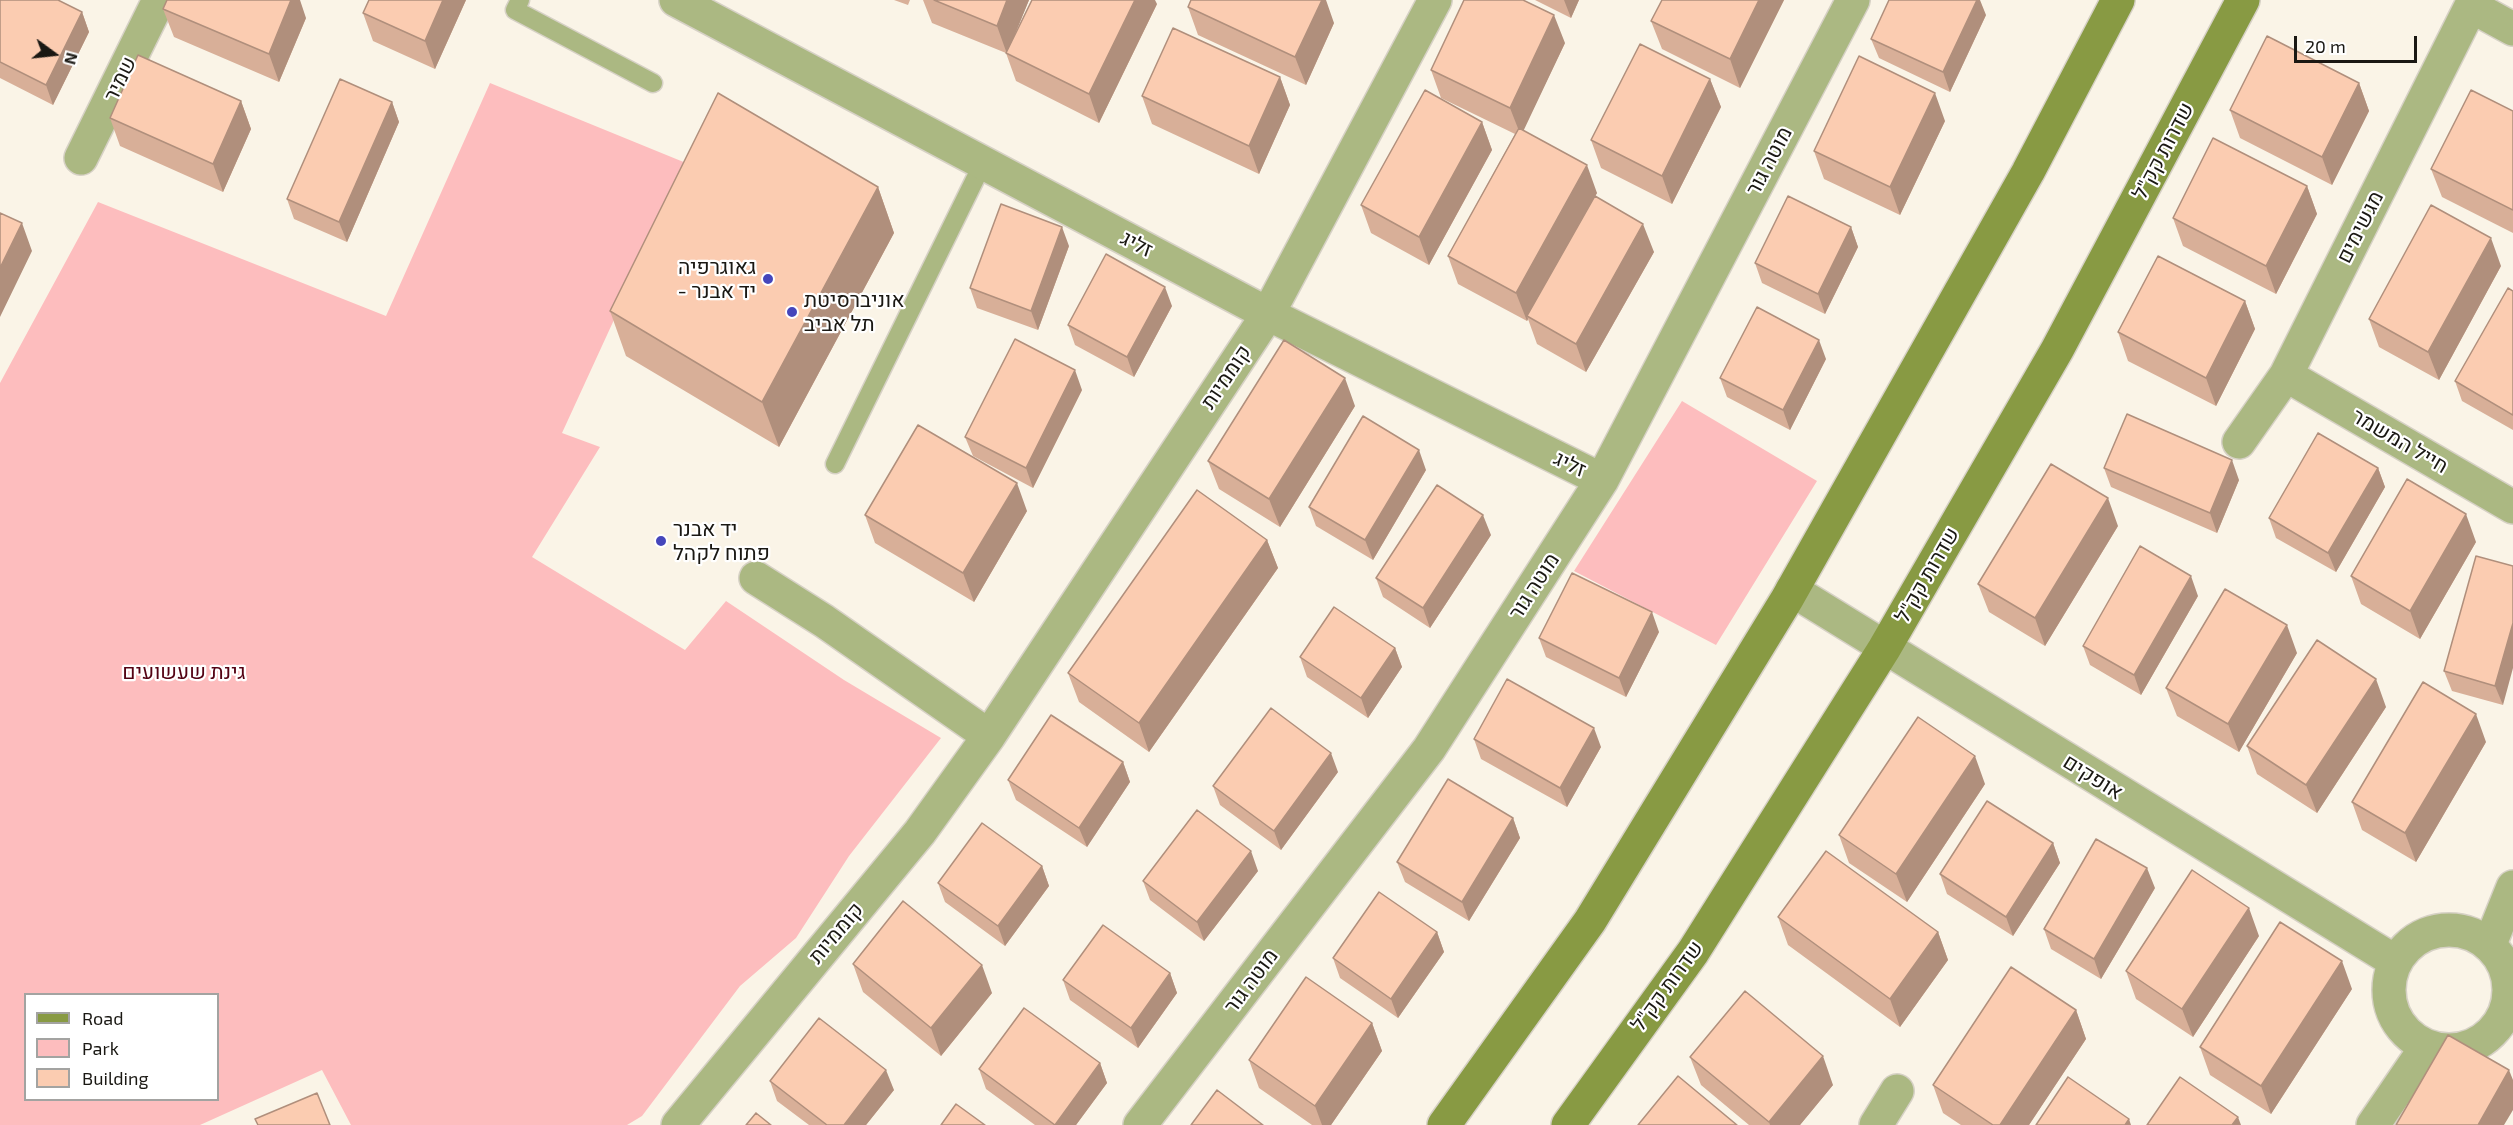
<!DOCTYPE html>
<html>
<head>
<meta charset="utf-8">
<style>
	body { margin:0 }
	#map { position:relative; width:2513px; height:1125px; overflow:hidden; background:#faf4e7; font-family:"Exo 2",sans-serif }
	canvas { display:block }
	.legend { position:absolute; left:24px; top:993px; width:195px; height:108px; box-sizing:border-box; background:#fff; border:2px solid #a3a3a1; margin:0; padding:8px 10px; list-style:none; font-size:18px; color:#1a1813 }
	.legend li { display:flex; align-items:center; gap:12px; height:30px }
	.legend b { width:30px; border:2px solid #a3a3a1 }
	.north { position:absolute; left:24px; top:24px; width:60px; height:60px; -webkit-text-stroke:4px #fff; paint-order:stroke; rotate:105deg; font-size:16px; font-weight:700; line-height:24px; text-align:center; color:#1a1813 }
	.north::after { content:''; display:block; margin:auto; width:21px; height:27px; background:#1a1813; clip-path:polygon(50% 0,100% 100%,50% 72%,0 100%) }
	.scale { position:absolute; left:2294px; top:36px; width:123px; height:27px; box-sizing:border-box; border:3px solid #1a1813; border-top:0; padding-left:8px; font-size:18px; line-height:21px; white-space:nowrap; color:#1a1813; -webkit-text-stroke:4px #fff; paint-order:stroke }
</style>
</head>
<body>
<div id="map">
<canvas width="2513" height="1125"></canvas>
<ul class="legend">
<li><b style="height:8px;background:#889a43"></b>Road</li>
<li><b style="height:16px;background:#fdbdbe"></b>Park</li>
<li><b style="height:16px;background:#fbccb1"></b>Building</li>
</ul>
<div class="north">N</div>
<div class="scale">20 m</div>
</div>
<script>
const g = document.querySelector('canvas').getContext('2d');
g.lineJoin = 'round';
function paint(path, color) { g.fillStyle = color; g.fill(path, 'evenodd'); }
const toPath = rows => new Path2D(rows.map(r => 'M' + r).join(''));
function stroke(path, color, width, dash) { g.strokeStyle = color; g.lineWidth = width; g.lineCap = dash ? 'butt' : 'round'; g.setLineDash(dash || []); g.stroke(path); }
function drawText(font, color, halo, rows, align = 'center') {
  g.font = font + ' "Exo 2",Heebo,sans-serif'; g.lineWidth = 4.5; g.setLineDash([]); g.textBaseline = 'middle'; g.strokeStyle = halo; g.fillStyle = color; for (const [text, x, y, turn = 0] of rows) {
    g.save(); g.translate(x, y); g.rotate((+turn || 0) * Math.PI / 180); g.textAlign = isNaN(turn) ? turn : align; if (halo) g.strokeText(text, 0, 0); g.fillText(text, 0, 0); g.restore();
  }
}
paint(toPath([
	[490,83,686,163,562,433,600,447,532,557,685,650,726,601,844,680,941,738,849,856,796,938,740,986,642,1116,627,1125,351,1125,322,1070,200,1125,0,1125,0,383,98,202,386,316],
	[26,994,218,994,218,1100,26,1100],
	[1682,401,1817,481,1716,645,1574,571]
]), '#fdbdbe');
const lane = toPath([
	[520,0,515,10,653,83],
	[835,464,983,163]
]);
const street = toPath([
	[676,0,1268,314,1602,480],
	[81,158,159,0],
	[2286,375,2513,507],
	[2239,442,2286,375,2471,6,2513,29],
	[756,578,824,621,989,736],
	[1792,590,2396,962],
	'2389 990a60 60 0 1 1 120 0a60 60 0 1 1-120 0Z',
	[2490,944,2513,887],
	[678,1125,920,832,989,736,1268,314,1435,0],
	[1140,1125,1429,749,1602,480,1853,0],
	[1876,1125,1897,1091],
	[2373,1125,2427,1046]
]);
const secondary = toPath([
	[1444,1125,1590,921,1787,599,2028,172,2118,0],
	[1568,1125,1693,952,1884,649,2057,350,2243,0]
]);
stroke(lane, '#d6d1c5', 21);
stroke(street, '#d6d1c5', 36);
stroke(secondary, '#d6d1c5', 36);
stroke(lane, '#abb882', 18);
stroke(street, '#abb882', 33);
stroke(secondary, '#889a43', 33);
paint(toPath([
	[0,0,82,12,89,32,53,105,0,78],
	[369,0,466,0,435,69,373,41,363,13],
	[894,0,910,0,908,5],
	[923,0,1029,0,1014,36,1157,4,1099,123,1016,81,1006,53,932,23],
	[1535,0,1579,0,1571,18],
	[1784,0,1740,88,1662,49,1651,21],
	[1188,7,1334,23,1306,85,1198,35],
	[163,9,306,18,279,82,174,37],
	[1986,15,1950,92,1879,58,1871,39],
	[1565,43,1523,130,1597,193,1595,196,1654,252,1586,372,1537,344,1528,319,1527,321,1458,284,1448,256,1515,134,1441,98,1431,70],
	[1280,77,1290,105,1259,174,1152,124,1142,96],
	[1710,79,1721,107,1672,204,1601,168,1591,140],
	[2359,83,2369,111,2332,185,2240,138,2230,110],
	[241,101,251,129,223,192,120,146,110,118],
	[392,102,399,122,347,242,294,219,287,199],
	[2513,111,2513,233,2442,197,2431,169],
	[1945,121,1900,215,1824,179,1814,151],
	[1482,122,1492,150,1429,265,1371,233,1361,205],
	[2307,186,2317,214,2276,294,2183,246,2173,218],
	[878,187,894,233,779,447,626,356,610,311],
	[1851,227,1858,247,1825,314,1762,283,1755,263],
	[1069,246,1038,330,977,308,970,288],
	[2501,266,2439,380,2379,347,2369,319],
	[2513,291,2513,430,2462,401,2455,381],
	[2245,301,2255,329,2216,406,2128,361,2118,332],
	[1172,306,1134,377,1075,345,1068,325],
	[1826,359,1790,430,1727,397,1720,378],
	[1082,390,1033,488,973,456,965,437],
	[1355,406,1280,527,1219,489,1208,461],
	[2104,468,2239,480,2217,533,2111,487],
	[2378,468,2385,487,2336,572,2276,538,2269,518],
	[1426,470,1373,560,1316,526,1309,507],
	[1027,511,974,602,875,543,865,515],
	[2118,526,2045,646,1989,612,1978,584],
	[1491,535,1430,628,1383,597,1376,578],
	[1267,540,1278,568,1149,752,1079,702,1068,673],
	[2476,542,2420,639,2361,604,2351,576],
	[2476,556,2503,705,2452,691,2444,671],
	[2198,596,2141,695,2090,665,2083,646],
	[1659,632,1626,697,1546,657,1539,638],
	[1395,648,1402,667,1368,718,1307,677,1300,657],
	[2297,653,2239,752,2177,716,2166,688],
	[2386,707,2317,813,2257,774,2247,746],
	[1474,739,1601,747,1567,807,1481,759],
	[2486,742,2416,862,2362,830,2352,802],
	[1123,762,1130,782,1087,847,1016,800,1008,780],
	[1338,772,1281,850,1220,805,1213,786],
	[1985,784,1907,902,1849,863,1839,835],
	[1513,818,1520,838,1469,921,1405,882,1397,862],
	[2053,843,2060,863,2013,936,1947,894,1940,874],
	[1042,866,1049,886,1005,946,945,902,938,883],
	[1258,871,1204,941,1150,900,1143,881],
	[2155,888,2101,979,2051,949,2044,929],
	[1778,917,1938,932,1948,960,1900,1027,1788,945],
	[1437,932,1444,952,1398,1018,1340,978,1333,958],
	[2259,936,2193,1037,2136,999,2126,971],
	[853,964,992,993,941,1056,863,992],
	[1170,973,1177,993,1138,1048,1070,1000,1063,980],
	[2352,989,2271,1114,2210,1075,2200,1047],
	[2076,1010,2086,1039,2029,1125,1961,1125,1943,1113,1933,1085],
	[1372,1023,1382,1051,1331,1125,1312,1125,1259,1088,1249,1060],
	[1690,1057,1833,1085,1800,1125,1749,1125,1701,1085],
	[1100,1063,1107,1083,1076,1125,1035,1125,986,1089,979,1069],
	[770,1081,894,1090,866,1125,809,1125,777,1101]
]), '#d8af98');
paint(toPath([
	[291,0,300,0,306,18,279,82,269,54],
	[443,0,466,0,435,69,425,41],
	[1007,0,1029,0,1007,54,997,26],
	[1135,0,1155,0,1157,4,1099,123,1089,94],
	[1322,0,1326,0,1334,23,1306,85,1295,57],
	[1564,0,1579,0,1571,18],
	[1759,0,1784,0,1740,88,1730,59],
	[1977,0,1980,0,1986,15,1950,92,1943,72],
	[82,12,89,32,53,105,46,85],
	[1554,15,1565,43,1521,136,1510,108],
	[1280,77,1290,105,1259,174,1249,146],
	[1710,79,1721,107,1672,204,1662,176],
	[2359,83,2369,111,2332,185,2322,157],
	[1935,93,1945,121,1900,215,1890,187],
	[241,101,251,129,223,192,213,164],
	[392,102,399,122,347,242,339,222],
	[1482,122,1492,150,1429,265,1419,237],
	[1587,165,1597,193,1529,317,1527,316,1528,319,1527,321,1516,293],
	[2307,186,2317,214,2276,294,2266,266],
	[878,187,894,233,779,447,762,402],
	[22,223,32,251,0,317,0,268],
	[1643,224,1654,252,1586,372,1576,344],
	[1062,227,1069,246,1038,330,1031,311],
	[1851,227,1858,247,1825,314,1818,294],
	[2491,238,2501,266,2439,380,2428,352],
	[1165,287,1172,306,1134,377,1127,357],
	[2245,301,2255,329,2216,406,2206,378],
	[1819,340,1826,359,1790,430,1783,410],
	[1075,370,1082,390,1033,488,1026,468],
	[1345,378,1355,406,1280,527,1269,499],
	[1419,450,1426,470,1373,560,1365,540],
	[2232,460,2239,480,2217,533,2210,513],
	[2378,468,2385,487,2336,572,2328,553],
	[1017,483,1027,511,974,602,963,573],
	[2108,498,2118,526,2045,646,2035,618],
	[2466,514,2476,542,2420,639,2410,611],
	[1483,515,1491,535,1430,628,1423,608],
	[1267,540,1278,568,1149,752,1139,723],
	[2191,576,2198,596,2141,695,2134,675],
	[1652,612,1659,632,1626,697,1619,678],
	[2513,623,2513,668,2503,705,2495,686],
	[2287,625,2297,653,2239,752,2228,724],
	[1395,648,1402,667,1368,718,1361,698],
	[2376,679,2386,707,2317,813,2306,785],
	[2476,714,2486,742,2416,862,2405,833],
	[1594,728,1601,747,1567,807,1560,788],
	[1331,753,1338,772,1281,850,1274,831],
	[1975,756,1985,784,1907,902,1896,874],
	[1123,762,1130,782,1087,847,1079,828],
	[1513,818,1520,838,1469,921,1462,902],
	[2053,843,2060,863,2013,936,2006,917],
	[1251,851,1258,871,1204,941,1197,922],
	[1042,866,1049,886,1005,946,998,926],
	[2147,868,2155,888,2101,979,2094,959],
	[2249,908,2259,936,2193,1037,2182,1009],
	[1437,932,1444,952,1398,1018,1391,999],
	[1938,932,1948,960,1900,1027,1890,999],
	[2342,961,2352,989,2271,1114,2261,1086],
	[982,965,992,993,941,1056,931,1028],
	[1170,973,1177,993,1138,1048,1131,1028],
	[2076,1010,2086,1039,2029,1125,2000,1125],
	[1372,1023,1382,1051,1331,1125,1322,1125,1315,1106],
	[1823,1056,1833,1085,1800,1125,1770,1125,1769,1122],
	[1100,1063,1107,1083,1076,1125,1055,1125],
	[886,1070,894,1090,866,1125,844,1125],
	[2509,1070,2513,1080,2513,1110,2504,1125,2478,1125],
	[2238,1117,2241,1125,2232,1125],
	[2129,1119,2131,1125,2125,1125]
]), '#b08f7c');
const building = toPath([
	[0,0,58,0,82,12,46,85,0,62,0,0],
	[167,0,291,0,269,54,163,9,167,0],
	[369,0,443,0,425,41,363,13,369,0],
	[934,0,1007,0,997,26,934,0],
	[1032,0,1135,0,1089,94,1006,53,1032,0],
	[1191,0,1322,0,1295,57,1188,7,1191,0],
	[1464,0,1523,0,1554,15,1510,108,1431,70,1464,0],
	[1662,0,1759,0,1730,59,1651,21,1662,0],
	[1889,0,1977,0,1943,72,1871,39,1889,0],
	[1173,28,1280,77,1249,146,1142,96,1173,28],
	[2267,36,2359,83,2322,157,2230,110,2267,36],
	[1640,44,1710,79,1662,176,1591,140,1640,44],
	[138,55,241,101,213,164,110,118,138,55],
	[1859,56,1935,93,1890,187,1814,151,1859,56],
	[340,79,392,102,339,222,287,199,340,79],
	[1425,90,1482,122,1419,237,1361,205,1425,90],
	[2471,90,2513,111,2513,210,2431,169,2471,90],
	[718,93,878,187,762,402,610,311,718,93],
	[1519,128,1587,165,1516,293,1448,256,1519,128],
	[2213,138,2307,186,2266,266,2173,218,2213,138],
	[1595,196,1643,224,1576,344,1527,316,1595,196],
	[1788,196,1851,227,1818,294,1755,263,1788,196],
	[1001,204,1062,227,1031,311,970,288,1001,204],
	[2431,205,2491,238,2428,352,2369,319,2431,205],
	[0,213,22,223,0,268,0,213],
	[1106,254,1165,287,1127,357,1068,325,1106,254],
	[2158,256,2245,301,2206,378,2118,332,2158,256],
	[2508,288,2513,291,2513,415,2455,381,2508,288],
	[1757,307,1819,340,1783,410,1720,378,1757,307],
	[1015,339,1075,370,1026,468,965,437,1015,339],
	[1284,340,1345,378,1269,499,1208,461,1284,340],
	[2127,414,2232,460,2210,513,2104,468,2127,414],
	[1363,416,1419,450,1365,540,1309,507,1363,416],
	[918,425,1017,483,963,573,865,515,918,425],
	[2318,433,2378,468,2328,553,2269,518,2318,433],
	[2051,464,2108,498,2035,618,1978,584,2051,464],
	[2407,479,2466,514,2410,611,2351,576,2407,479],
	[1437,485,1483,515,1423,608,1376,578,1437,485],
	[1197,490,1267,540,1139,723,1068,673,1197,490],
	[2140,546,2191,576,2134,675,2083,646,2140,546],
	[2476,556,2513,566,2513,623,2495,686,2444,671,2476,556],
	[1572,573,1652,612,1619,678,1539,638,1572,573],
	[2225,589,2287,625,2228,724,2166,688,2225,589],
	[1334,607,1395,648,1361,698,1300,657,1334,607],
	[2317,640,2376,679,2306,785,2247,746,2317,640],
	[1507,679,1594,728,1560,788,1474,739,1507,679],
	[2423,682,2476,714,2405,833,2352,802,2423,682],
	[1271,708,1331,753,1274,831,1213,786,1271,708],
	[1051,715,1123,762,1079,828,1008,780,1051,715],
	[1918,717,1975,756,1896,874,1839,835,1918,717],
	[1448,779,1513,818,1462,902,1397,862,1448,779],
	[1987,801,2053,843,2006,917,1940,874,1987,801],
	[1197,810,1251,851,1197,922,1143,881,1197,810],
	[982,823,1042,866,998,926,938,883,982,823],
	[2096,839,2147,868,2094,959,2044,929,2096,839],
	[1826,851,1938,932,1890,999,1778,917,1826,851],
	[2192,870,2249,908,2182,1009,2126,971,2192,870],
	[1379,892,1437,932,1391,999,1333,958,1379,892],
	[903,901,982,965,931,1028,853,964,903,901],
	[2280,922,2342,961,2261,1086,2200,1047,2280,922],
	[1103,925,1170,973,1131,1028,1063,980,1103,925],
	[2011,967,2076,1010,2000,1125,1993,1125,1933,1085,2011,967],
	[1306,977,1372,1023,1315,1106,1249,1060,1306,977],
	[1745,991,1823,1056,1769,1122,1690,1057,1745,991],
	[1024,1008,1100,1063,1055,1125,979,1069,1024,1008],
	[819,1018,886,1070,844,1125,827,1125,770,1081,819,1018],
	[2448,1035,2509,1070,2478,1125,2396,1125,2448,1035],
	[1678,1076,1737,1125,1638,1125,1678,1076],
	[2068,1077,2129,1119,2125,1125,2036,1125,2068,1077],
	[2180,1077,2238,1117,2232,1125,2147,1125,2180,1077],
	[1217,1090,1263,1125,1191,1125,1217,1090],
	[317,1093,330,1125,258,1125,255,1119,317,1093],
	[956,1104,985,1125,941,1125,956,1104],
	[756,1113,771,1125,746,1125,756,1113]
]);
paint(building, '#fbccb1');
stroke(building, '#b08f7c', 1.5);
for (const [x, y, r, color] of [
	[768,279,6,"#4546bb"],
	[792,312,6,"#4546bb"],
	[661,541,6,"#4546bb"]
]) { const dot = new Path2D(); dot.arc(x, y, r, 0, 2 * Math.PI); g.fillStyle = color; g.fill(dot); stroke(dot, '#fff', 2); }
drawText('21px', '#1a1813', '#fff', [
	["שמיר",120,79,-64],
	["שדרות קק\"ל",2163,151,-62],
	["מוטה גור",1769,161,-62],
	["מגשימים",2360,227,-63],
	["זליג",1137,244,28],
	["קוממיות",1226,377,-56],
	["חייל המשמר",2400,441,30],
	["זליג",1570,464,26],
	["שדרות קק\"ל",1927,575,-60],
	["מוטה גור",1534,586,-57],
	["אופקים",2093,777,32],
	["קוממיות",836,933,-50],
	["מוטה גור",1251,981,-53],
	["שדרות קק\"ל",1667,986,-54]
]);
drawText('21px', '#1a1813', '#fff', [
	["גאוגרפיה",756,267,"right"],
	["- יד אבנר",756,291,"right"],
	["אוניברסיטת",804,300],
	["תל אביב",804,324],
	["יד אבנר",673,529],
	["פתוח לקהל",673,553]
], 'left');
drawText('21px', '#540314', '#fff', [
	["גינת שעשועים",184,672]
]);
</script>
</body>
</html>
